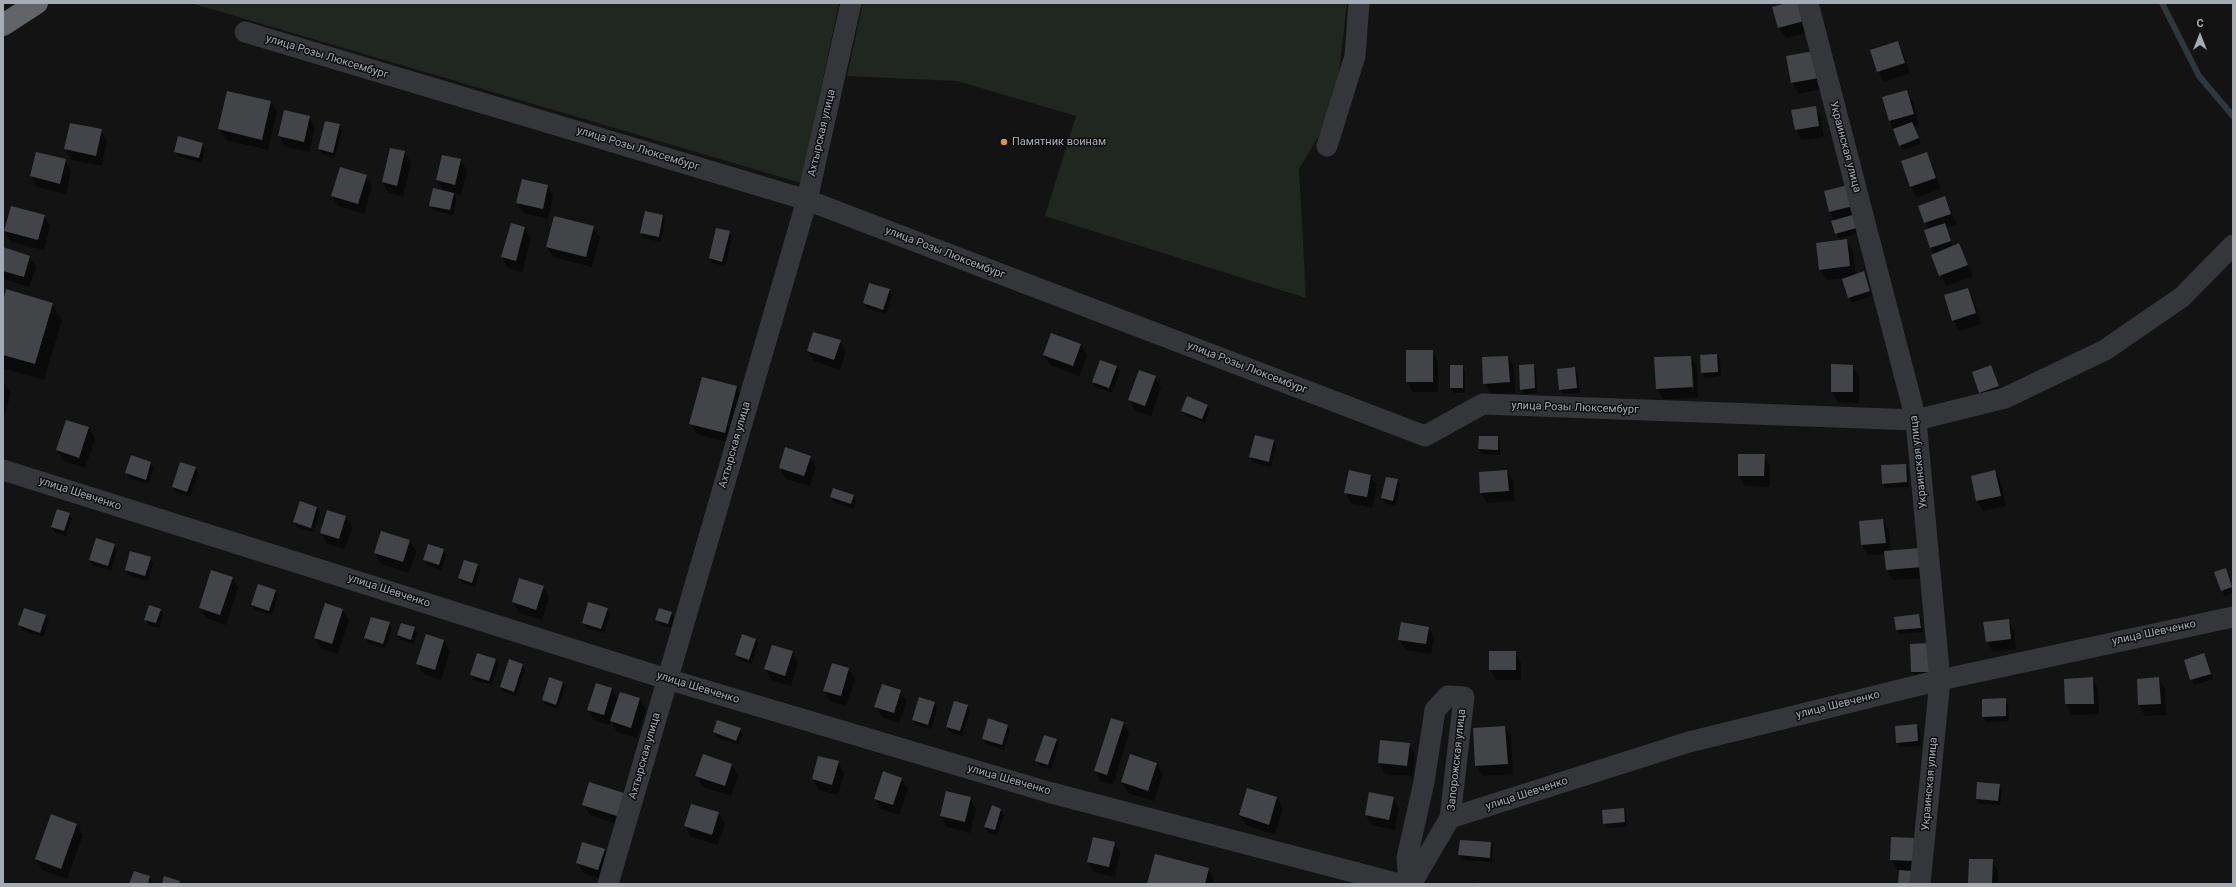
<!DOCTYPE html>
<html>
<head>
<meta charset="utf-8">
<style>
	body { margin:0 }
	#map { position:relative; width:2236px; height:887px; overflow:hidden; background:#131314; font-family:Roboto,sans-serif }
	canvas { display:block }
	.frame { position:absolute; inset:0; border:4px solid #a6acb3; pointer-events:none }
	.north { position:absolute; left:2180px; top:16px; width:40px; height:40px; -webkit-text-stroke:3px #0e0e0f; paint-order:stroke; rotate:0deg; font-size:11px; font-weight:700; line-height:16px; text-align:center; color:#a6acb3 }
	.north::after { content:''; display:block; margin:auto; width:14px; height:18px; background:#a6acb3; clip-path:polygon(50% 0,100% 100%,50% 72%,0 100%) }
</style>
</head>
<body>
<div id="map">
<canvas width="2236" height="887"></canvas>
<div class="frame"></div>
<div class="north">С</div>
</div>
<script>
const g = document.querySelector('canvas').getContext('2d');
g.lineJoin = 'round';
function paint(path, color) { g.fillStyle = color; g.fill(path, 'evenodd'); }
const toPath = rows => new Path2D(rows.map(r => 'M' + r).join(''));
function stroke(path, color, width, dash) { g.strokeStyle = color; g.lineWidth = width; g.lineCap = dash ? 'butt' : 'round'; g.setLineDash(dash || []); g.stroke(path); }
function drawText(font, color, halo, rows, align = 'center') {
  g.font = font + ' Roboto,sans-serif'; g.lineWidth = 3; g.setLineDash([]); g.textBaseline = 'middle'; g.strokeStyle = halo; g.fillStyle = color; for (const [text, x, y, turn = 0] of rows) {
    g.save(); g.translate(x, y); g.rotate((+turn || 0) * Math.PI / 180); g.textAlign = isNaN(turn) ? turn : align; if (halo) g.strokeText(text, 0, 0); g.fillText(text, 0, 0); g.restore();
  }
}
paint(toPath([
	[191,3,839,3,801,183],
	[863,3,1347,3,1335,109,1299,169,1306,298,1045,216,1076,116,957,81,847,76]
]), '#202620');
paint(toPath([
	[1791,3,1810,32,1786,38,1779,28,1774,8],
	[1897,42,1903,53,1910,73,1884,82,1878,71],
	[1813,52,1824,88,1799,94,1792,83,1787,57],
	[1907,91,1913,102,1919,125,1914,126,1921,144,1903,150,1889,120],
	[271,102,277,112,268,150,226,140,219,129],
	[1815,107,1821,118,1824,137,1802,140,1796,129],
	[284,111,309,117,315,128,309,152,285,147,279,136],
	[339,125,342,130,335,157,322,154,319,149],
	[101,130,107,141,102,166,72,160,66,149],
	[202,144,205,149,201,163,178,156,175,151],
	[405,152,411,163,403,196,389,193,383,182],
	[1926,153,1932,164,1941,189,1917,197,1911,187],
	[443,156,461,160,467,171,461,195,453,193,457,199,453,215,433,210,430,205,444,191,437,180],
	[65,160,71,171,66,194,37,187,31,176],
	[366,176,372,186,364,214,338,206,332,196],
	[547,185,553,196,548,219,523,213,517,203],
	[1847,186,1862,232,1839,239,1832,222,1835,221,1830,212,1825,192],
	[1944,198,1957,224,1946,228,1953,247,1959,244,1973,276,1946,286,1932,255,1935,254,1931,248,1929,229,1919,207],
	[11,207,44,216,50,226,44,250,11,242,5,231],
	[663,215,665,220,661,242,644,238,641,233],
	[512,224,525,228,531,239,522,272,508,268,502,257],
	[593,227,600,237,592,267,553,257,547,247],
	[729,232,732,237,725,266,712,263,710,258],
	[1847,240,1853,251,1856,275,1866,278,1872,296,1852,303,1843,278,1826,280,1820,269],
	[3,248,30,257,36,267,29,287,3,279],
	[1967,289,1973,299,1981,324,1959,331,1953,320],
	[889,290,892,295,886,314,867,308,864,303],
	[3,304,52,304,62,320,44,380,3,368],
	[1052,334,1081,345,1087,356,1079,376,1050,365,1044,355],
	[840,341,846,352,840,370,814,361,808,351],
	[1432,351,1438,362,1438,392,1413,392,1407,381],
	[1717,355,1720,360,1721,376,1705,378,1702,373],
	[1508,357,1514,367,1515,393,1491,394,1484,383],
	[1691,357,1697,367,1698,398,1663,399,1657,389],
	[1691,366,1693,366,1694,392,1692,392],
	[1533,365,1536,370,1537,393,1524,394,1521,389],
	[1462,366,1465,371,1465,393,1454,393,1451,388],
	[1853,366,1859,376,1859,403,1838,402,1832,392],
	[1117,367,1120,372,1112,393,1096,387,1093,382],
	[1575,369,1578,374,1580,393,1563,394,1560,389],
	[1993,371,2001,391,1983,397,1973,373],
	[1155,377,1161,387,1151,416,1136,411,1129,400],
	[3,382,11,393,3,421],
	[736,387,742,397,731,443,697,434,690,423],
	[1207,405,1210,410,1205,423,1185,415,1182,410],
	[89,428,95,439,85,468,64,461,57,450],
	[1480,437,1498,437,1500,442,1500,455,1482,454,1479,449],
	[1273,441,1276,446,1271,467,1253,462,1250,457],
	[1764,455,1770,466,1770,487,1745,486,1739,475],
	[810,456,816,467,810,486,786,479,780,468],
	[151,463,154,468,148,484,129,478,126,473],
	[1905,465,1908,470,1909,487,1886,488,1883,483],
	[195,468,198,473,190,497,176,492,173,487],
	[1507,471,1513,481,1515,501,1487,503,1481,493],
	[1995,472,2001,482,2006,506,1983,511,1977,501],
	[1371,476,1377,486,1372,508,1351,503,1345,492],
	[1397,480,1400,485,1396,506,1385,503,1382,498],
	[853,496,856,501,854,509,834,502,831,497],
	[317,508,320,513,315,528,297,523,297,525,314,530,313,532,297,527,294,522],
	[328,511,346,517,352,528,345,549,327,544,321,533],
	[69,514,72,519,66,536,55,532,53,527],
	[1883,520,1889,530,1891,551,1920,549,1927,578,1893,580,1887,570,1886,554,1868,555,1862,545],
	[410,541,416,552,409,573,381,564,375,553],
	[114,545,117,550,111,571,93,565,90,560],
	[443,550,446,555,441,570,427,565,424,560],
	[150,558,153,563,148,581,128,575,126,570],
	[477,565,480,570,475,587,462,583,459,578],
	[2225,569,2233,593,2225,596,2222,591],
	[232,578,238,588,226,625,206,618,200,608],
	[543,587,549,597,542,620,519,613,513,602],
	[275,590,278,596,272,615,255,610,252,605],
	[24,609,46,616,49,621,43,637,22,630,19,625],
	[342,609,349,620,338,654,321,649,315,638],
	[607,609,610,614,604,633,586,628,583,623],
	[160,610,163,615,159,628,148,625,145,619],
	[671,613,674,618,671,628,659,625,656,619],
	[1919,615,1922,620,1923,632,1899,634,1897,629],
	[2008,620,2014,631,2016,649,1993,652,1987,641],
	[389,623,392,628,385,648,368,643,366,638],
	[414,628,417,633,414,644,401,640,398,635],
	[1428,628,1434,638,1431,654,1406,650,1399,639],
	[742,635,755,639,758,644,752,664,739,660,736,655],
	[444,641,450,652,441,680,424,674,417,664],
	[1911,645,1936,682,1918,683,1912,672],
	[792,652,798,663,791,686,772,680,765,669],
	[1515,652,1521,663,1521,680,1496,680,1490,669],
	[2204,654,2213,679,2194,685,2185,660],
	[496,659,499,664,492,685,474,680,471,675],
	[833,664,849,669,855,680,846,706,830,701,824,691],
	[522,665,525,670,516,696,504,692,501,687],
	[2092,678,2098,689,2099,714,2072,715,2066,704,2065,679],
	[2138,679,2159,679,2165,689,2166,715,2145,716,2139,705],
	[563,682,565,687,558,709,546,705,543,700],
	[597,685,612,689,618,700,620,693,640,699,646,710,637,738,617,732,611,721,610,725,595,721,589,710],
	[900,691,907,701,899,723,882,717,876,707],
	[2005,699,2008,704,2009,721,1986,722,1983,717],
	[935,703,937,708,931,729,916,725,913,720],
	[967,706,970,711,962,736,950,732,947,727],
	[1123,723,1129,733,1113,785,1101,782,1095,771],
	[1917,725,1920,730,1921,746,1900,747,1897,742],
	[1008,726,1010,731,1004,750,986,744,983,739],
	[1505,727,1511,737,1513,774,1482,776,1476,766],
	[740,729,743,734,739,745,717,737,714,732],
	[1056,740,1059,745,1051,769,1039,766,1037,761],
	[1409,744,1415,754,1413,776,1385,774,1379,763],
	[838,762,844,773,838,795,819,790,813,779],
	[1157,764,1163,774,1154,801,1128,793,1122,782],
	[732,765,738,776,731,796,703,787,696,776],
	[901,779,908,789,899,815,881,809,875,799],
	[1999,785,2002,790,2000,805,1979,804,1977,798],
	[624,794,623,826,590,815,583,804],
	[970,798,976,809,970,833,947,827,941,816],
	[1277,798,1283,809,1275,835,1246,825,1240,815],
	[1393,798,1399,809,1395,830,1372,825,1366,815],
	[1624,809,1626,814,1627,827,1607,828,1604,823],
	[1001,810,1004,815,997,835,988,832,986,827],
	[718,813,725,824,718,845,691,837,685,826],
	[52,815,77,825,83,835,67,879,42,870,36,859],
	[1892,838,1922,871,1899,884,1900,870,1897,870,1891,859],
	[1114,843,1120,853,1115,877,1094,872,1088,862],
	[1490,843,1493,848,1492,862,1462,860,1459,855],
	[604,850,610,861,604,880,583,873,577,863],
	[1992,860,1998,871,1998,884,1970,884,1969,882],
	[1208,869,1214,879,1213,884,1148,884],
	[134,872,150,877,152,884,130,884],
	[1473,882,1484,884,1473,884]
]), '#0007');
stroke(toPath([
	[2162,3,2199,76,2233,116]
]), '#2e373c', 6);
paint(toPath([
	[1787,3,1799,3,1804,21,1778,28,1772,7],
	[1898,41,1905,63,1877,72,1870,50],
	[1814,51,1819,78,1791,83,1786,56],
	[1907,90,1914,114,1889,121,1882,97],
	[227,91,271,101,262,140,218,129],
	[1816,106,1819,126,1795,130,1791,110],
	[284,110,310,116,304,142,278,136],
	[325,121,340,124,333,153,318,149],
	[1912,122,1919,138,1899,146,1893,129],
	[70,123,102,129,96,156,64,149],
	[178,136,203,143,199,158,174,152],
	[390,148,405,151,397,186,382,182],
	[36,152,66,159,60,184,30,176],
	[1927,152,1936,178,1910,187,1901,161],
	[442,155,461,159,455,185,436,180],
	[340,167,367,175,358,204,331,196],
	[522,179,548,185,543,209,516,203],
	[1848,185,1853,206,1829,212,1824,191],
	[433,188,454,193,450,210,429,206],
	[1945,196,1951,214,1924,223,1918,206],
	[11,206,45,215,38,240,4,231],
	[645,211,663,215,659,237,640,233],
	[1856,214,1860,227,1835,234,1831,221],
	[554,216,594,226,586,257,546,247],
	[511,223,525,227,516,261,501,257],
	[1945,223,1951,241,1930,248,1924,230],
	[716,228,730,231,722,262,709,258],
	[1847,239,1850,266,1819,270,1816,243],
	[1959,243,1968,265,1939,276,1931,255],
	[3,247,30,256,24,277,3,271],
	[1864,271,1870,291,1848,298,1842,279],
	[869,283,890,289,883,310,863,303],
	[1968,288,1976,313,1952,321,1944,295],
	[6,289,53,303,35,364,3,355,3,301],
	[813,332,841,340,834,360,807,351],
	[1051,333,1081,344,1073,366,1043,355],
	[1406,350,1433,350,1433,382,1406,382],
	[1717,354,1718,372,1701,373,1700,355],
	[1508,356,1510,382,1483,384,1482,357],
	[1691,356,1693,387,1656,389,1654,357],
	[1100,360,1117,366,1109,388,1092,382],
	[1534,364,1535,388,1520,390,1519,365],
	[1831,364,1853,365,1853,392,1831,392],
	[1450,365,1463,365,1463,388,1450,388],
	[1991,365,1999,386,1979,393,1972,372],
	[1575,367,1577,388,1559,390,1557,369],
	[1139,370,1156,376,1145,406,1128,400],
	[702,377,737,386,725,433,689,424],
	[1187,396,1208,405,1202,419,1181,411],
	[66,420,89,427,79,458,56,450],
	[1255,435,1274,440,1269,462,1249,457],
	[1479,436,1498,436,1498,450,1478,449],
	[785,447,811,456,804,476,779,468],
	[1738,454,1765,454,1764,476,1738,476],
	[131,455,151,462,146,480,125,473],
	[180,462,196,467,187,492,172,487],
	[1906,464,1907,482,1882,484,1881,465],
	[1349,470,1371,475,1367,497,1344,493],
	[1507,470,1509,491,1480,493,1479,472],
	[1995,470,2001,496,1976,501,1971,476],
	[1386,477,1398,479,1393,501,1381,498],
	[833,488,854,495,851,504,830,497],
	[300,501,317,507,311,528,293,522],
	[57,509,70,513,64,531,51,527],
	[327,510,346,516,339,539,320,533],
	[1883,519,1886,543,1861,545,1859,521],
	[381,531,410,540,403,562,374,553],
	[96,538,115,544,108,566,89,560],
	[428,544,444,549,439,565,423,560],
	[1920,548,1922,567,1886,570,1884,551],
	[130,551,151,557,145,576,125,570],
	[464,560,478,564,472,583,458,578],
	[2226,568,2232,587,2221,591,2214,572],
	[211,570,233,577,220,615,199,608],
	[519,578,544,586,536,610,512,602],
	[258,584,276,590,269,611,251,605],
	[588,602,608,608,601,629,582,623],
	[325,603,343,609,332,644,314,638],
	[149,605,161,609,156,623,144,620],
	[24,608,46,615,40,633,18,625],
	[659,608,672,612,668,624,655,620],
	[1919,614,1921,628,1896,630,1894,617],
	[371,617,390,622,383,644,364,638],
	[2009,619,2011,639,1986,642,1983,622],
	[1401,622,1429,627,1426,644,1398,640],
	[401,623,415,627,411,640,397,635],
	[426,634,444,640,435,670,416,664],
	[742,634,756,639,749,660,735,655],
	[1929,643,1930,672,1911,672,1910,644],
	[772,645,793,651,785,676,764,669],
	[1489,651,1516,651,1516,670,1489,670],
	[477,653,496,659,489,681,470,675],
	[2204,653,2211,674,2190,680,2184,660],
	[509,659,523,664,514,692,500,687],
	[832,663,849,668,841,696,823,691],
	[549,677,563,682,556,705,542,700],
	[2093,677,2094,704,2065,704,2064,679],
	[2159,677,2161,704,2138,705,2137,679],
	[596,683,612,688,604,715,587,710],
	[882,684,901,690,894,713,874,707],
	[620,692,640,698,631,728,610,721],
	[919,697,935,702,928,725,912,720],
	[2006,698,2006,716,1982,717,1982,699],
	[954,701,968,705,960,731,946,727],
	[988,718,1008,725,1002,745,982,739],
	[1111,718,1124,722,1107,775,1094,771],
	[717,720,741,728,736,741,713,732],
	[1917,724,1918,741,1896,743,1895,726],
	[1505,726,1508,764,1475,766,1473,728],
	[1044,735,1057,739,1048,765,1035,761],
	[1380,740,1410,743,1407,766,1378,763],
	[703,754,732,764,725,786,695,776],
	[1130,754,1157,763,1148,791,1121,782],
	[818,756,839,761,832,785,812,779],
	[883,771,902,778,893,805,874,799],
	[589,782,624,793,617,816,582,805],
	[1977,782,2000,784,1998,801,1976,799],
	[1247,788,1277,797,1269,825,1239,815],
	[946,791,971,797,965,822,940,816],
	[1369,792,1394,797,1389,820,1365,815],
	[691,804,719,812,712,835,684,826],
	[992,805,1001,809,995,830,984,827],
	[1624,808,1625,822,1603,824,1602,810],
	[51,814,77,824,61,869,35,859],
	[1093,837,1115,842,1109,867,1087,862],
	[1891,837,1917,838,1916,861,1890,860],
	[1460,840,1491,842,1490,858,1458,855],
	[582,842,605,849,598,870,576,863],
	[1155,854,1209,868,1205,884,1147,884],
	[1969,859,1993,859,1992,883,1968,883],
	[1899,870,1912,871,1912,884,1898,884],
	[134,871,150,876,148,884,129,884],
	[164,876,180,881,179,884,162,884]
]), '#424447');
stroke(toPath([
	[1808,3,1916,420,1940,680,1920,884],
	[245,32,807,200,1425,436,1483,404,1916,420,2005,398,2105,350,2182,297,2233,245],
	[1327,146,1355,56,1359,3],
	[3,470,667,679,1048,792,1399,884],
	[1450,818,1689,742,1940,680,2233,617],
	[608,884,807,200,851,3],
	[1409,884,1407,858,1424,782,1435,710,1448,696,1464,697,1450,818,1411,884]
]), '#353639', 21);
stroke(toPath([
	[3,25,37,3]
]), '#616569', 22);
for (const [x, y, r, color] of [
	[1004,142,4,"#dc9144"]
]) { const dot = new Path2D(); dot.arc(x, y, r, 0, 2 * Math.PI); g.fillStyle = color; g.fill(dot); stroke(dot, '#0e0e0f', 1.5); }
drawText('11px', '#a6acb3', '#0e0e0f', [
	["улица Розы Люксембург",327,57,17],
	["Ахтырская улица",822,133,-77],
	["Украинская улица",1845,147,75],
	["улица Розы Люксембург",638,149,17],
	["улица Розы Люксембург",945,253,21],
	["улица Розы Люксембург",1247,368,21],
	["улица Розы Люксембург",1575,408,2],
	["Ахтырская улица",735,445,-74],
	["Украинская улица",1919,462,-96],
	["улица Шевченко",80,494,18],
	["улица Шевченко",389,591,18],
	["улица Шевченко",2154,633,-12],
	["улица Шевченко",698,688,17],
	["улица Шевченко",1838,705,-14],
	["Ахтырская улица",645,756,-74],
	["Запорожская улица",1457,760,-84],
	["улица Шевченко",1009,780,16],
	["Украинская улица",1930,784,-85],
	["улица Шевченко",1527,794,-18]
]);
drawText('11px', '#a6acb3', '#0e0e0f', [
	["Памятник воинам",1012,142]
], 'left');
</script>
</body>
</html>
